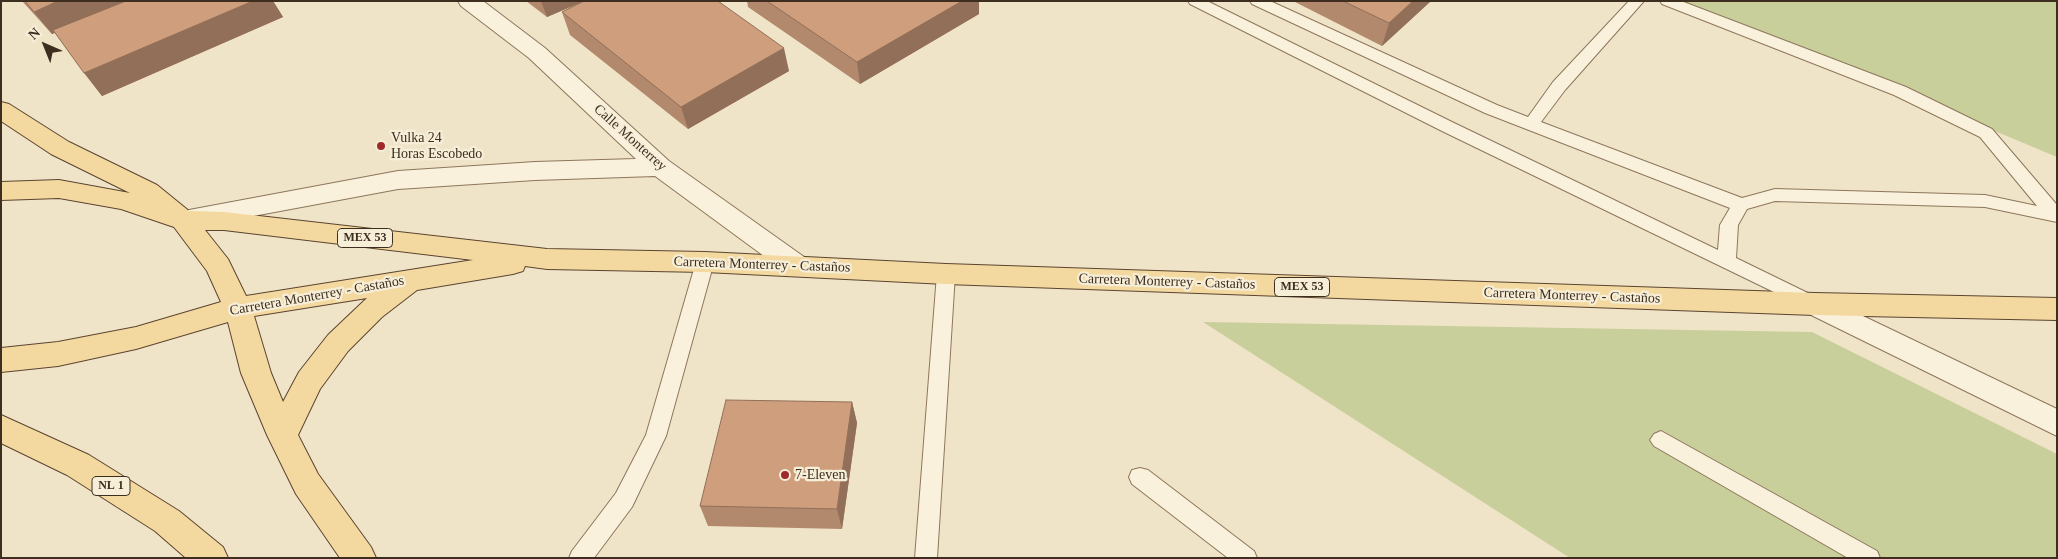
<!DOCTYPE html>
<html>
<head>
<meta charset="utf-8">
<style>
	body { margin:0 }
	#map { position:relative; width:2058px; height:559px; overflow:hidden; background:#f0e4c8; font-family:Georgia,serif }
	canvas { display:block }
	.frame { position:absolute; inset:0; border:2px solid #3d2e20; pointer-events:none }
	.north { position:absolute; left:20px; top:20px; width:50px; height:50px; -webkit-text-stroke:4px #f7eed8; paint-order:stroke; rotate:316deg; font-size:14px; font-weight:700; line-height:20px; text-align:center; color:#3d2e20 }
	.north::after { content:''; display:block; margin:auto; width:18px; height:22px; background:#3d2e20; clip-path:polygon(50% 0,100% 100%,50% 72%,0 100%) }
</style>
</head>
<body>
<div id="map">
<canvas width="2058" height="559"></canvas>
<div class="frame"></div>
<div class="north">N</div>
</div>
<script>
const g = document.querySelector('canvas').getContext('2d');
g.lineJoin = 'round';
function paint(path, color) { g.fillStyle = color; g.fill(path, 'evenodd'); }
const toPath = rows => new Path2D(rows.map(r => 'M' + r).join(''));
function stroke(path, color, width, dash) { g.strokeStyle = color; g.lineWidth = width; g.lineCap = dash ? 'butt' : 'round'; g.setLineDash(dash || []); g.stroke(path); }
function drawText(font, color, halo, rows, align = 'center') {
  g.font = font + ' Georgia,serif'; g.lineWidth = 4.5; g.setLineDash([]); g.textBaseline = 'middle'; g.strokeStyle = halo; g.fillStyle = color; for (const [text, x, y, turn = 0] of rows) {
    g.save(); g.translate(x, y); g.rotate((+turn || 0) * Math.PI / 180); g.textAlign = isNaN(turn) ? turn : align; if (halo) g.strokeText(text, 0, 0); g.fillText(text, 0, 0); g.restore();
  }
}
paint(toPath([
	[1683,1,2057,1,2057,157],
	[1203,322,1812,332,2057,454,2057,558,1570,558]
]), '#c9cf9b');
const lane = toPath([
	[1188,1,1207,1,1454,123,1718,250,1720,225,1730,208,1485,113,1252,4,1250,1,1270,1,1497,105,1528,117,1553,82,1629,1,1644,1,1565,90,1541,122,1742,198,1775,189,1985,195,2037,206,1980,137,1894,95,1662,4,1660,1,1681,1,1906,87,1992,129,2057,205,2057,222,1985,207,1775,201,1747,209,1738,225,1736,258,1818,298,1821,303,1818,308,1811,310,1442,131,1190,4,1188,1],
	[705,255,712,257,714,262,666,436,632,507,594,558,569,558,572,551,616,493,646,435,696,262,698,257,705,255],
	[946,267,953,269,955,274,937,558,915,558,937,274,939,269,946,267],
	[1661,431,1877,551,1880,558,1848,558,1654,446,1650,440,1654,434,1661,431],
	[1140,468,1148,470,1254,551,1257,558,1228,558,1132,484,1129,477,1132,470,1140,468]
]);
const street = toPath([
	[458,1,483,1,545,48,669,161,807,259,811,266,807,273,797,276,787,273,655,176,535,180,398,189,189,228,180,226,176,219,180,212,189,210,398,171,535,162,636,159,529,58,461,6,458,1],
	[1815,293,2057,409,2057,436,1805,312,1801,304,1805,296,1815,293]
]);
const primary = toPath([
	[1,102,9,104,69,142,157,185,189,211,224,212,547,249,705,252,946,264,1815,293,2057,298,2057,320,1815,315,946,284,705,272,547,269,525,266,523,271,513,274,417,290,382,317,348,351,320,389,298,435,318,474,371,547,376,558,340,558,296,494,267,435,241,373,228,322,136,349,58,366,1,372,1,348,58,342,136,327,221,302,207,271,174,227,121,209,59,198,1,200,1,182,59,180,130,193,51,154,1,121,1,102],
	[205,230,224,230,473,260,246,296,228,259,205,230],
	[367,298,328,335,299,372,283,402,271,373,254,316,367,298],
	[1,415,89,455,179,511,223,547,228,558,186,558,155,531,67,475,1,443,1,415]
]);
stroke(lane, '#8d765c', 2);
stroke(street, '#8d765c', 2);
stroke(primary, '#5b4430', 2);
paint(lane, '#faf1dc');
paint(street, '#faf1dc');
paint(primary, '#f3d9a0');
paint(toPath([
	[22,1,273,1,283,17,102,96,55,33,52,34],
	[526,1,718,1,789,71,688,129,570,35,562,12,582,2,547,17],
	[747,1,979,1,979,14,860,84,748,7],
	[1293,1,1431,1,1382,46],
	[852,402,857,423,842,529,708,526,700,506]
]), '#b2896c');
paint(toPath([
	[58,1,128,1,52,34,34,12],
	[253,1,273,1,283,17,102,96,84,73],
	[541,1,584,1,547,17],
	[962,1,979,1,979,14,860,84,857,62],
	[1413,1,1431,1,1382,46,1389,23],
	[784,48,789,71,688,129,681,107],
	[852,402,857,423,842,529,837,509]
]), '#916f58');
const building = toPath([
	[25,1,58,1,34,12,25,1],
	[126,1,253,1,84,73,53,30,126,1],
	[584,1,718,1,784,48,681,107,562,12,584,1],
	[767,1,962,1,857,62,767,1],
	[1343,1,1413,1,1389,23,1343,1],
	[726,400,852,402,837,509,700,506,726,400]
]);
paint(building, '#cf9f7d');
stroke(building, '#916f58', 1);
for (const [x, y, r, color] of [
	[381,146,5,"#9e2a2b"],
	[785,475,5,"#9e2a2b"]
]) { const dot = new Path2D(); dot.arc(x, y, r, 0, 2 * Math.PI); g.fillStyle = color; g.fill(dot); stroke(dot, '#f7eed8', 2); }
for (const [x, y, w] of [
	[365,238,55],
	[1302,287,55],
	[111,486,38]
]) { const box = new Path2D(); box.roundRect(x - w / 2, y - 9.5, w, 19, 4); g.fillStyle = '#f7eed8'; g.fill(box); stroke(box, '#3d2e20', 1); }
drawText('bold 12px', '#3d2e20', null, [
	["MEX 53",365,238],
	["MEX 53",1302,287],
	["NL 1",111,486]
]);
drawText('14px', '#3d2e20', '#f7eed8', [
	["Vulka 24",391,138],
	["Horas Escobedo",391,154],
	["7-Eleven",795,475]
], 'left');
drawText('14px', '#3d2e20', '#f7eed8', [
	["Calle Monterrey",630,138,42],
	["Carretera Monterrey - Castaños",762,265,2],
	["Carretera Monterrey - Castaños",1167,282,2],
	["Carretera Monterrey - Castaños",317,296,-10],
	["Carretera Monterrey - Castaños",1572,296,2]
]);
</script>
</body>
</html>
